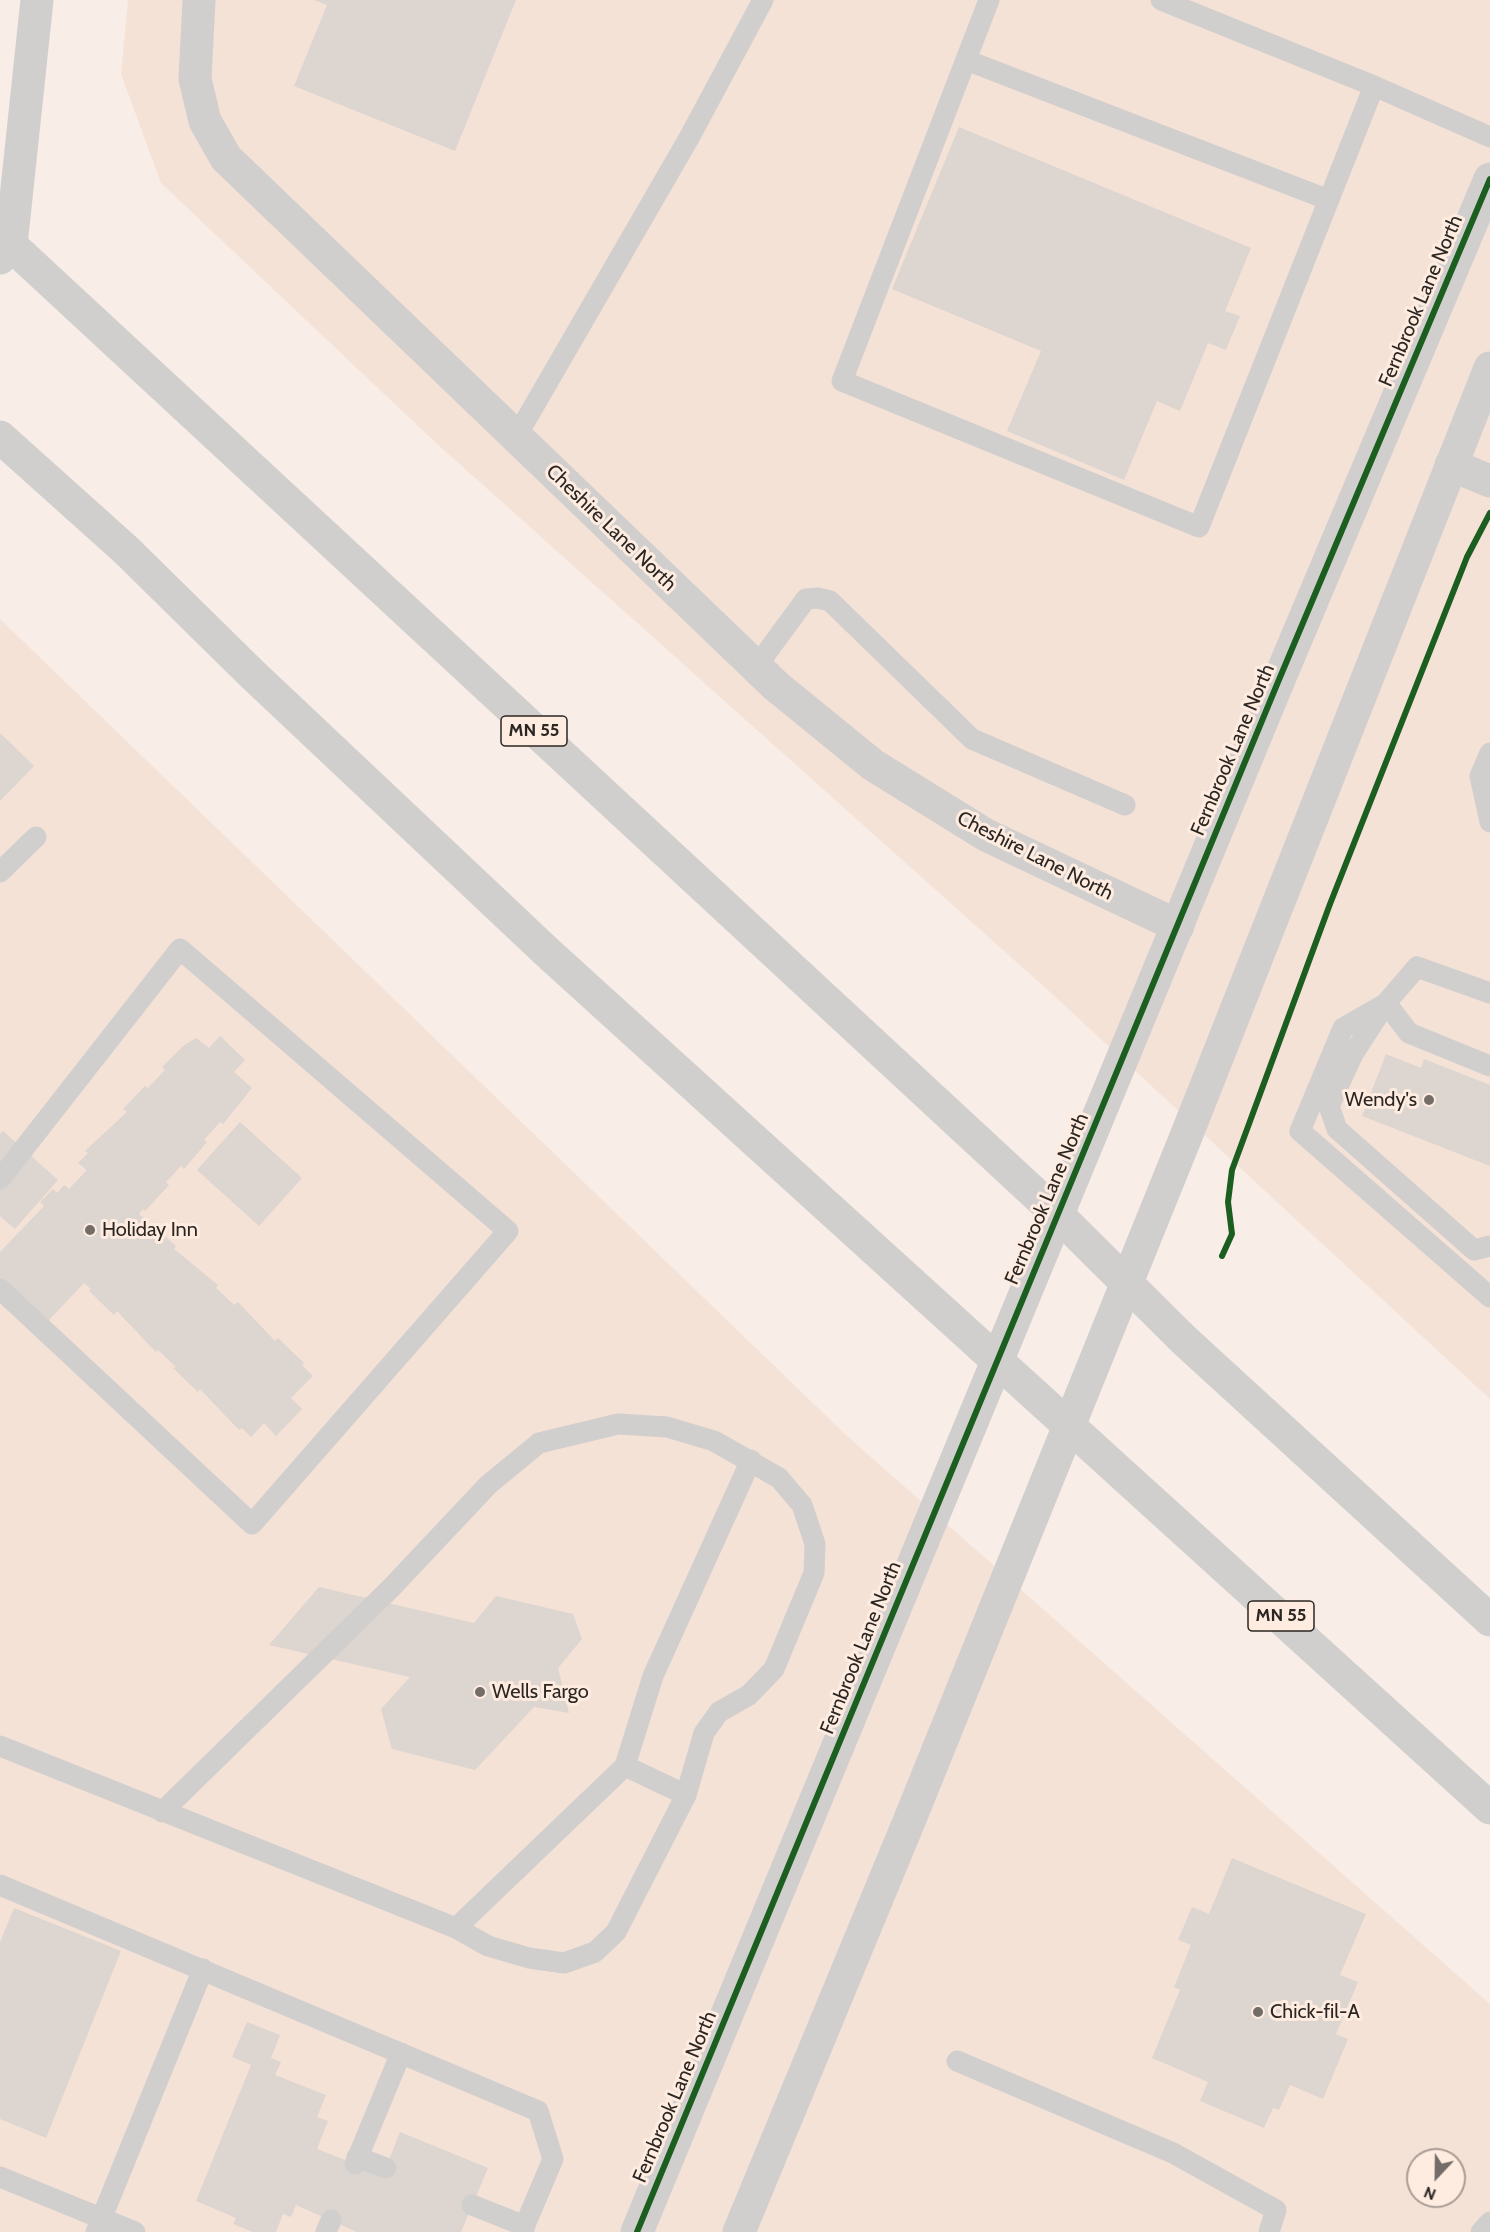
<!DOCTYPE html>
<html>
<head>
<meta charset="utf-8">
<style>
	body { margin:0 }
	#map { position:relative; width:1490px; height:2232px; overflow:hidden; background:#f8ede7; font-family:Cabin,sans-serif }
	canvas { display:block }
	.north { position:absolute; left:1406px; top:2148px; width:60px; height:60px; box-sizing:border-box; background:#feece1; border:2px solid #aa9d95; border-radius:50%; rotate:202deg; font-size:16px; font-weight:700; line-height:24px; text-align:center; color:#2c2622 }
	.north::after { content:''; display:block; margin:auto; width:21px; height:27px; background:#736c67; clip-path:polygon(50% 0,100% 100%,50% 72%,0 100%) }
</style>
</head>
<body>
<div id="map">
<canvas width="1490" height="2232"></canvas>
<div class="north">N</div>
</div>
<script>
const g = document.querySelector('canvas').getContext('2d');
g.lineJoin = 'round';
function paint(path, color) { g.fillStyle = color; g.fill(path, 'evenodd'); }
const toPath = rows => new Path2D(rows.map(r => 'M' + r).join(''));
function stroke(path, color, width, dash) { g.strokeStyle = color; g.lineWidth = width; g.lineCap = dash ? 'butt' : 'round'; g.setLineDash(dash || []); g.stroke(path); }
function drawText(font, color, halo, rows, align = 'center') {
  g.font = font + ' Cabin,sans-serif'; g.lineWidth = 6; g.setLineDash([]); g.textBaseline = 'middle'; g.strokeStyle = halo; g.fillStyle = color; for (const [text, x, y, turn = 0] of rows) {
    g.save(); g.translate(x, y); g.rotate((+turn || 0) * Math.PI / 180); g.textAlign = isNaN(turn) ? turn : align; if (halo) g.strokeText(text, 0, 0); g.fillText(text, 0, 0); g.restore();
  }
}
paint(toPath([
	[128,0,1490,0,1490,1399,1051,993,436,443,161,183,121,74],
	[0,619,846,1435,1490,2004,1490,2232,0,2232],
	[1418,2160,1454,2160,1454,2196,1418,2196]
]), '#f5e2d7');
paint(toPath([
	[314,0,516,0,455,151,294,86,327,5],
	[959,127,1251,248,1225,311,1240,316,1226,350,1208,343,1180,411,1157,401,1124,480,1007,431,1041,351,892,289],
	[0,733,34,766,0,801],
	[220,1036,245,1060,234,1072,252,1088,223,1124,220,1122,204,1140,207,1142,184,1169,181,1166,166,1182,169,1185,145,1211,143,1209,139,1214,176,1246,174,1249,218,1285,216,1288,234,1305,238,1302,275,1341,278,1338,304,1363,302,1365,313,1376,291,1398,302,1409,276,1436,264,1423,251,1437,242,1428,239,1430,200,1389,198,1392,173,1368,176,1367,158,1350,156,1352,117,1311,114,1315,89,1291,91,1289,84,1283,47,1322,0,1278,0,1252,44,1206,40,1202,53,1189,57,1193,64,1185,69,1189,87,1170,78,1163,88,1153,85,1151,127,1112,123,1109,145,1086,148,1088,165,1070,162,1067,183,1046,196,1038,209,1048],
	[1386,1054,1421,1068,1424,1059,1490,1085,1490,1166,1362,1116],
	[240,1122,302,1178,259,1226,197,1170],
	[3,1131,58,1180,15,1229,0,1216,0,1134],
	[319,1587,474,1623,496,1596,573,1614,582,1639,558,1668,569,1713,534,1707,475,1770,392,1749,381,1709,410,1677,269,1645],
	[1232,1858,1366,1914,1340,1975,1358,1982,1336,2034,1348,2039,1323,2099,1290,2085,1279,2110,1273,2108,1264,2128,1200,2101,1208,2082,1152,2058,1180,1990,1174,1987,1191,1945,1178,1940,1192,1907,1209,1914],
	[14,1908,121,1951,46,2138,0,2119,0,1942],
	[247,2022,280,2035,271,2058,281,2062,275,2075,326,2095,317,2117,328,2121,317,2149,383,2175,400,2132,488,2168,461,2232,357,2232,296,2205,291,2217,283,2214,276,2232,253,2232,233,2224,236,2218,196,2201,251,2065,232,2057]
]), '#ddd5d0');
stroke(toPath([
	[989,0,842,381,1199,527,1374,86],
	[1161,0,1374,86,1490,137],
	[966,60,1329,200],
	[516,437,689,138,763,0],
	[756,667,806,599,818,598,830,601,972,739,1125,805],
	[1490,753,1480,776,1490,822],
	[0,872,36,837],
	[1490,993,1417,967,1386,1003,1353,1054,1329,1106,1337,1129,1474,1250,1490,1246],
	[1386,1003,1409,1033,1490,1066],
	[1383,1005,1343,1028,1300,1131,1490,1297],
	[0,1179,180,949,508,1231,252,1524,0,1289],
	[0,1746,456,1928,625,1766,686,1795],
	[625,1766,653,1676,751,1460],
	[162,1812,392,1587,488,1485,539,1443,618,1424,667,1427,714,1441,779,1478,802,1505,815,1544,814,1573,774,1669,749,1695,719,1712,704,1733,686,1795,616,1932,595,1952,564,1963,529,1958,488,1946,456,1928],
	[0,1885,538,2111,553,2159,522,2232],
	[957,2061,1173,2153,1276,2210,1269,2232],
	[357,2157,386,2168],
	[355,2164,401,2053],
	[0,2177,135,2232],
	[472,2205,525,2226],
	[96,2232,203,1969],
	[326,2232,331,2220],
	[1481,2232,1490,2222]
]), '#d1cfcd', 21);
stroke(toPath([
	[199,0,195,79,205,121,226,158,776,686,873,765,986,835,1178,926],
	[1451,465,1490,481]
]), '#d1cfcd', 33);
stroke(toPath([
	[637,2232,1278,682,1490,179],
	[739,2232,910,1819,1187,1134,1490,368]
]), '#d1cfcd', 33);
stroke(toPath([
	[11,245,1058,1215,1184,1340,1490,1620],
	[0,437,126,550,251,673,548,953,1490,1808]
]), '#d1cfcd', 33);
stroke(toPath([
	[0,258,11,245,37,0]
]), '#d1cfcd', 33);
stroke(toPath([
	[1222,1256,1232,1234,1228,1202,1232,1170,1330,904,1467,557,1490,513],
	[637,2232,1278,682,1490,179]
]), '#1b5e20', 6);
for (const [x, y, r, color] of [
	[1429,1100,6,"#736c67"],
	[90,1230,6,"#736c67"],
	[480,1692,6,"#736c67"],
	[1258,2012,6,"#736c67"]
]) { const dot = new Path2D(); dot.arc(x, y, r, 0, 2 * Math.PI); g.fillStyle = color; g.fill(dot); stroke(dot, '#feece1', 2); }
for (const [x, y, w] of [
	[534,731,66],
	[1281,1616,66]
]) { const box = new Path2D(); box.roundRect(x - w / 2, y - 15, w, 30, 4.5); g.fillStyle = '#feece1'; g.fill(box); stroke(box, '#2c2622', 1.5); }
drawText('bold 18px', '#2c2622', null, [
	["MN 55",534,731],
	["MN 55",1281,1616]
]);
drawText('20px', '#2c2622', '#feece1', [
	["Fernbrook Lane North",1421,301,-67],
	["Cheshire Lane North",611,528,44],
	["Fernbrook Lane North",1233,750,-67],
	["Cheshire Lane North",1035,856,27],
	["Fernbrook Lane North",1047,1199,-67],
	["Fernbrook Lane North",861,1648,-68],
	["Fernbrook Lane North",675,2097,-67]
]);
drawText('20px', '#2c2622', '#feece1', [
	["Wendy's",1417,1100,"right"],
	["Holiday Inn",102,1230],
	["Wells Fargo",492,1692],
	["Chick-fil-A",1270,2012]
], 'left');
</script>
</body>
</html>
